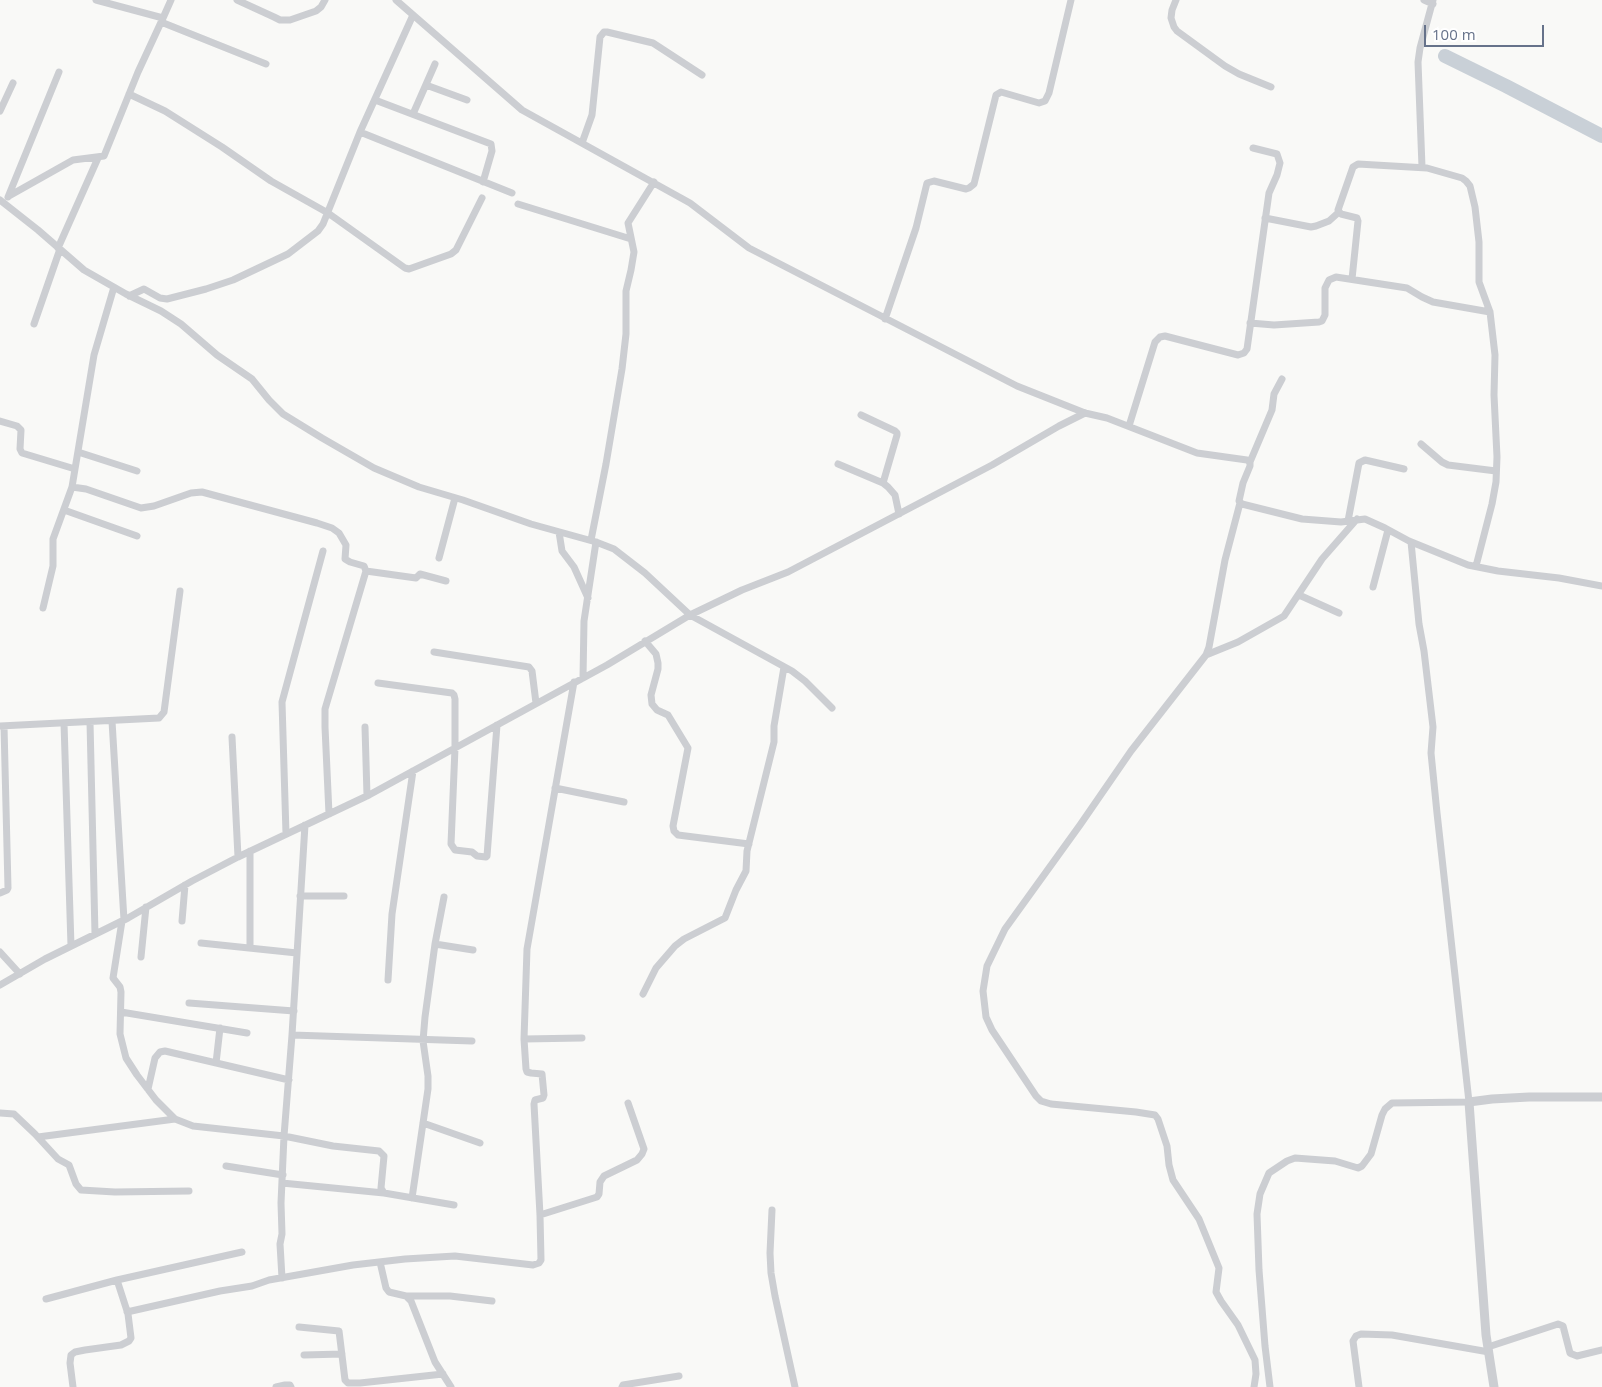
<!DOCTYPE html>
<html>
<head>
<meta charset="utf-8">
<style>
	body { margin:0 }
	#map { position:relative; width:1602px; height:1387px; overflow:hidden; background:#f9f9f7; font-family:"Open Sans",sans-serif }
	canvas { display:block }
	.scale { position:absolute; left:1424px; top:25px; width:120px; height:22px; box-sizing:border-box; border:2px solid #66728a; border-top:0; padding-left:6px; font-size:15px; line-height:18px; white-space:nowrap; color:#66728a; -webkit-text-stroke:4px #fff; paint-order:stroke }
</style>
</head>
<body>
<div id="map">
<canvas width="1602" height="1387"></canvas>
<div class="scale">100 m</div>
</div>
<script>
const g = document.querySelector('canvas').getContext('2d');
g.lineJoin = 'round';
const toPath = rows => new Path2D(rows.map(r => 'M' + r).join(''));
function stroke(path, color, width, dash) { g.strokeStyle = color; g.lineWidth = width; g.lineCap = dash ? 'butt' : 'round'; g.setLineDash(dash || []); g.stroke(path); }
stroke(toPath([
	[1445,56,1506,86,1602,136]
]), '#c9d0d7', 14);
stroke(toPath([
	[96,0,163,18,171,0],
	[237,0,274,17,280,20,290,20,316,11,321,7,325,0],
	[396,0,522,110,690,203,749,248,1017,386,1085,413,1107,418,1197,453,1247,460,1250,462,1250,466,1243,483,1239,501,1242,504,1302,519,1341,522,1365,519,1385,528,1409,541,1468,565,1498,571,1559,578,1602,586],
	[1176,0,1172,10,1171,18,1174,27,1177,31,1225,66,1239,74,1271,87],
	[1424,0,1433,4],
	[161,22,266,64],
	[426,85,467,100],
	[129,94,165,111,222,147,271,181,328,213,405,268,409,269,451,254,456,250,482,198],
	[375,100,491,144,492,151,483,182],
	[0,111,13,83],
	[413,114,435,64],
	[360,132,512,193],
	[582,143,592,115,600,37,604,32,607,32,653,43,702,75],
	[1422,167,1418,62,1420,48,1433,0],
	[9,196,73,160,104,156,138,72,163,18],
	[8,197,59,72],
	[0,200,38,230,84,270,126,294,161,311,181,324,217,355,252,379,269,400,283,414,322,438,374,468,419,487,463,500,531,524,596,542,614,549,645,573,690,615,792,671,805,681,832,708],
	[518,204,631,239],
	[1265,218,1311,227,1316,226,1329,221,1339,212],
	[58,248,98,158],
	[1352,279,1358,221,1357,218,1341,214,1338,210,1353,167,1358,164,1427,168,1462,178,1466,181,1470,186,1475,207,1479,242,1479,282,1490,312,1495,355,1494,395,1497,457,1496,482,1492,504,1476,566],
	[129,296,144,289,160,298,167,299,206,289,233,280,288,254,318,231,323,224,360,132,413,15],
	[885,319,916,228,927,183,934,181,966,189,969,188,974,184,996,95,1001,92,1039,103,1045,101,1049,93,1071,0],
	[1250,323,1274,325,1319,322,1322,321,1325,315,1325,288,1329,280,1336,277,1407,288,1422,297,1433,302,1490,312],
	[34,324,60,249],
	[861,415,895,431,897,433,897,435,883,483],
	[0,421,17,426,21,430,20,449,22,453,75,469],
	[1129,426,1155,342,1160,337,1165,336,1238,355,1244,353,1247,349,1269,193,1277,175,1280,163,1277,154,1253,148],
	[1421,444,1442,462,1448,465,1496,471],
	[78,452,137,471],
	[1250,462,1272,410,1274,394,1282,379],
	[838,464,883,483,888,487,895,495,899,514],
	[72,487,86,489,141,508,154,506,191,493,202,492,317,523,332,528,339,533,346,545,345,559,350,562,364,566,366,571,325,709,325,727,329,814],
	[1240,503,1225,560,1209,647,1206,655,1131,751,1080,825,1005,929,987,966,983,991,986,1017,992,1030,1036,1096,1041,1101,1051,1104,1136,1112,1155,1115,1158,1119,1167,1146,1169,1165,1173,1180,1199,1219,1219,1268,1216,1292,1221,1301,1238,1325,1255,1360,1256,1374,1254,1387],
	[64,510,137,536],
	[1348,521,1359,463,1365,460,1404,469],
	[559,532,562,551,574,567,588,598],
	[591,540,606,464,622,369,626,334,626,291,631,270,634,252,628,223,654,182],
	[439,558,455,498],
	[366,571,416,578,420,574,446,581],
	[1373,587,1388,530],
	[1299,595,1339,613],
	[43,608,53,566,53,539,72,487,94,355,114,287],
	[645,641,656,654,658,663,658,669,651,695,652,704,657,710,668,715,688,748,673,826,674,831,678,835,749,844],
	[434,652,529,667,532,671,536,703],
	[1206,655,1238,642,1284,616,1322,559,1357,519],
	[583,678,584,621,596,542],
	[378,683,452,693,454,695,455,699,455,748,451,844,455,850,472,852,477,856,486,857,487,856,497,725],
	[112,721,124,920],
	[90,722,95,934],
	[64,723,71,946],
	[0,726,159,718,164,712,180,591],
	[365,727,367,796],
	[232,737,238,857],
	[555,788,624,802],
	[286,834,282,702,323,551],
	[250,851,250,948],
	[0,893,7,890,8,888,4,726],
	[300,896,344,896],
	[122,921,113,978,120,987,121,992,120,1034,126,1058,137,1075,156,1100,175,1119,193,1126,284,1136,333,1146,379,1151,384,1156,381,1188,384,1193,454,1205],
	[182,921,185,885],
	[201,943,297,953],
	[435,944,473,950],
	[0,952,20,974],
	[141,957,146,907],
	[388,980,392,914,413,771],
	[0,985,45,959,128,918,192,881,238,857,369,795,607,665,690,615,742,590,788,572,992,465,1059,426,1085,413],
	[643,994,656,968,675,946,684,939,725,918,736,890,746,871,747,851,774,742,774,726,784,667],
	[189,1003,294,1011],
	[121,1012,247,1033],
	[292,1035,472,1041],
	[524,1039,582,1038],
	[216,1063,220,1028],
	[148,1089,155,1058,160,1052,165,1051,289,1080],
	[0,1113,14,1114,35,1134,58,1159,69,1165,76,1184,81,1190,115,1192,189,1191],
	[423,1123,480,1143],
	[38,1137,175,1119],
	[226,1166,283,1175],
	[282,1183,384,1193],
	[412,1198,428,1089,428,1076,423,1041,425,1017,435,944,444,897],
	[772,1210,770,1253,771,1273,775,1296,795,1387],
	[540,1215,597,1197,599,1194,600,1182,604,1176,637,1160,642,1154,644,1149,628,1103],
	[380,1262,386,1288,389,1292,406,1296,411,1301,435,1362,451,1387],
	[282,1278,280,1244,282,1234,281,1203,284,1136,292,1035,305,825],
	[406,1296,450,1296,492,1301],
	[46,1299,117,1280,242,1252],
	[127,1312,220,1291,252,1286,269,1280,353,1265,405,1259,455,1256,533,1265,539,1263,541,1260,540,1215,534,1104,535,1100,543,1098,544,1095,542,1074,531,1073,527,1072,526,1069,524,1039,527,949,574,682],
	[299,1327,339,1331,345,1380,348,1383,360,1383,443,1374],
	[1488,1347,1558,1324,1563,1326,1570,1353,1572,1354,1577,1356,1602,1350],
	[304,1355,342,1354],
	[73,1387,70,1363,71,1355,75,1352,85,1350,121,1345,129,1341,131,1338,128,1314,117,1280],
	[276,1387,285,1385,290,1385,291,1387],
	[622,1387,623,1385,679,1376],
	[1270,1387,1265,1346,1259,1270,1257,1214,1260,1194,1269,1173,1287,1161,1295,1158,1335,1161,1358,1168,1362,1166,1371,1154,1382,1115,1385,1109,1392,1103,1469,1102,1437,813,1431,753,1433,727,1424,651,1419,624,1411,542],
	[1359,1387,1353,1341,1356,1336,1361,1334,1392,1335,1489,1352]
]), '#ccced2', 7);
stroke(toPath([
	[1494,1387,1486,1335,1469,1102,1492,1099,1529,1097,1602,1097]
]), '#ccced2', 9);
</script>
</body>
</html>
